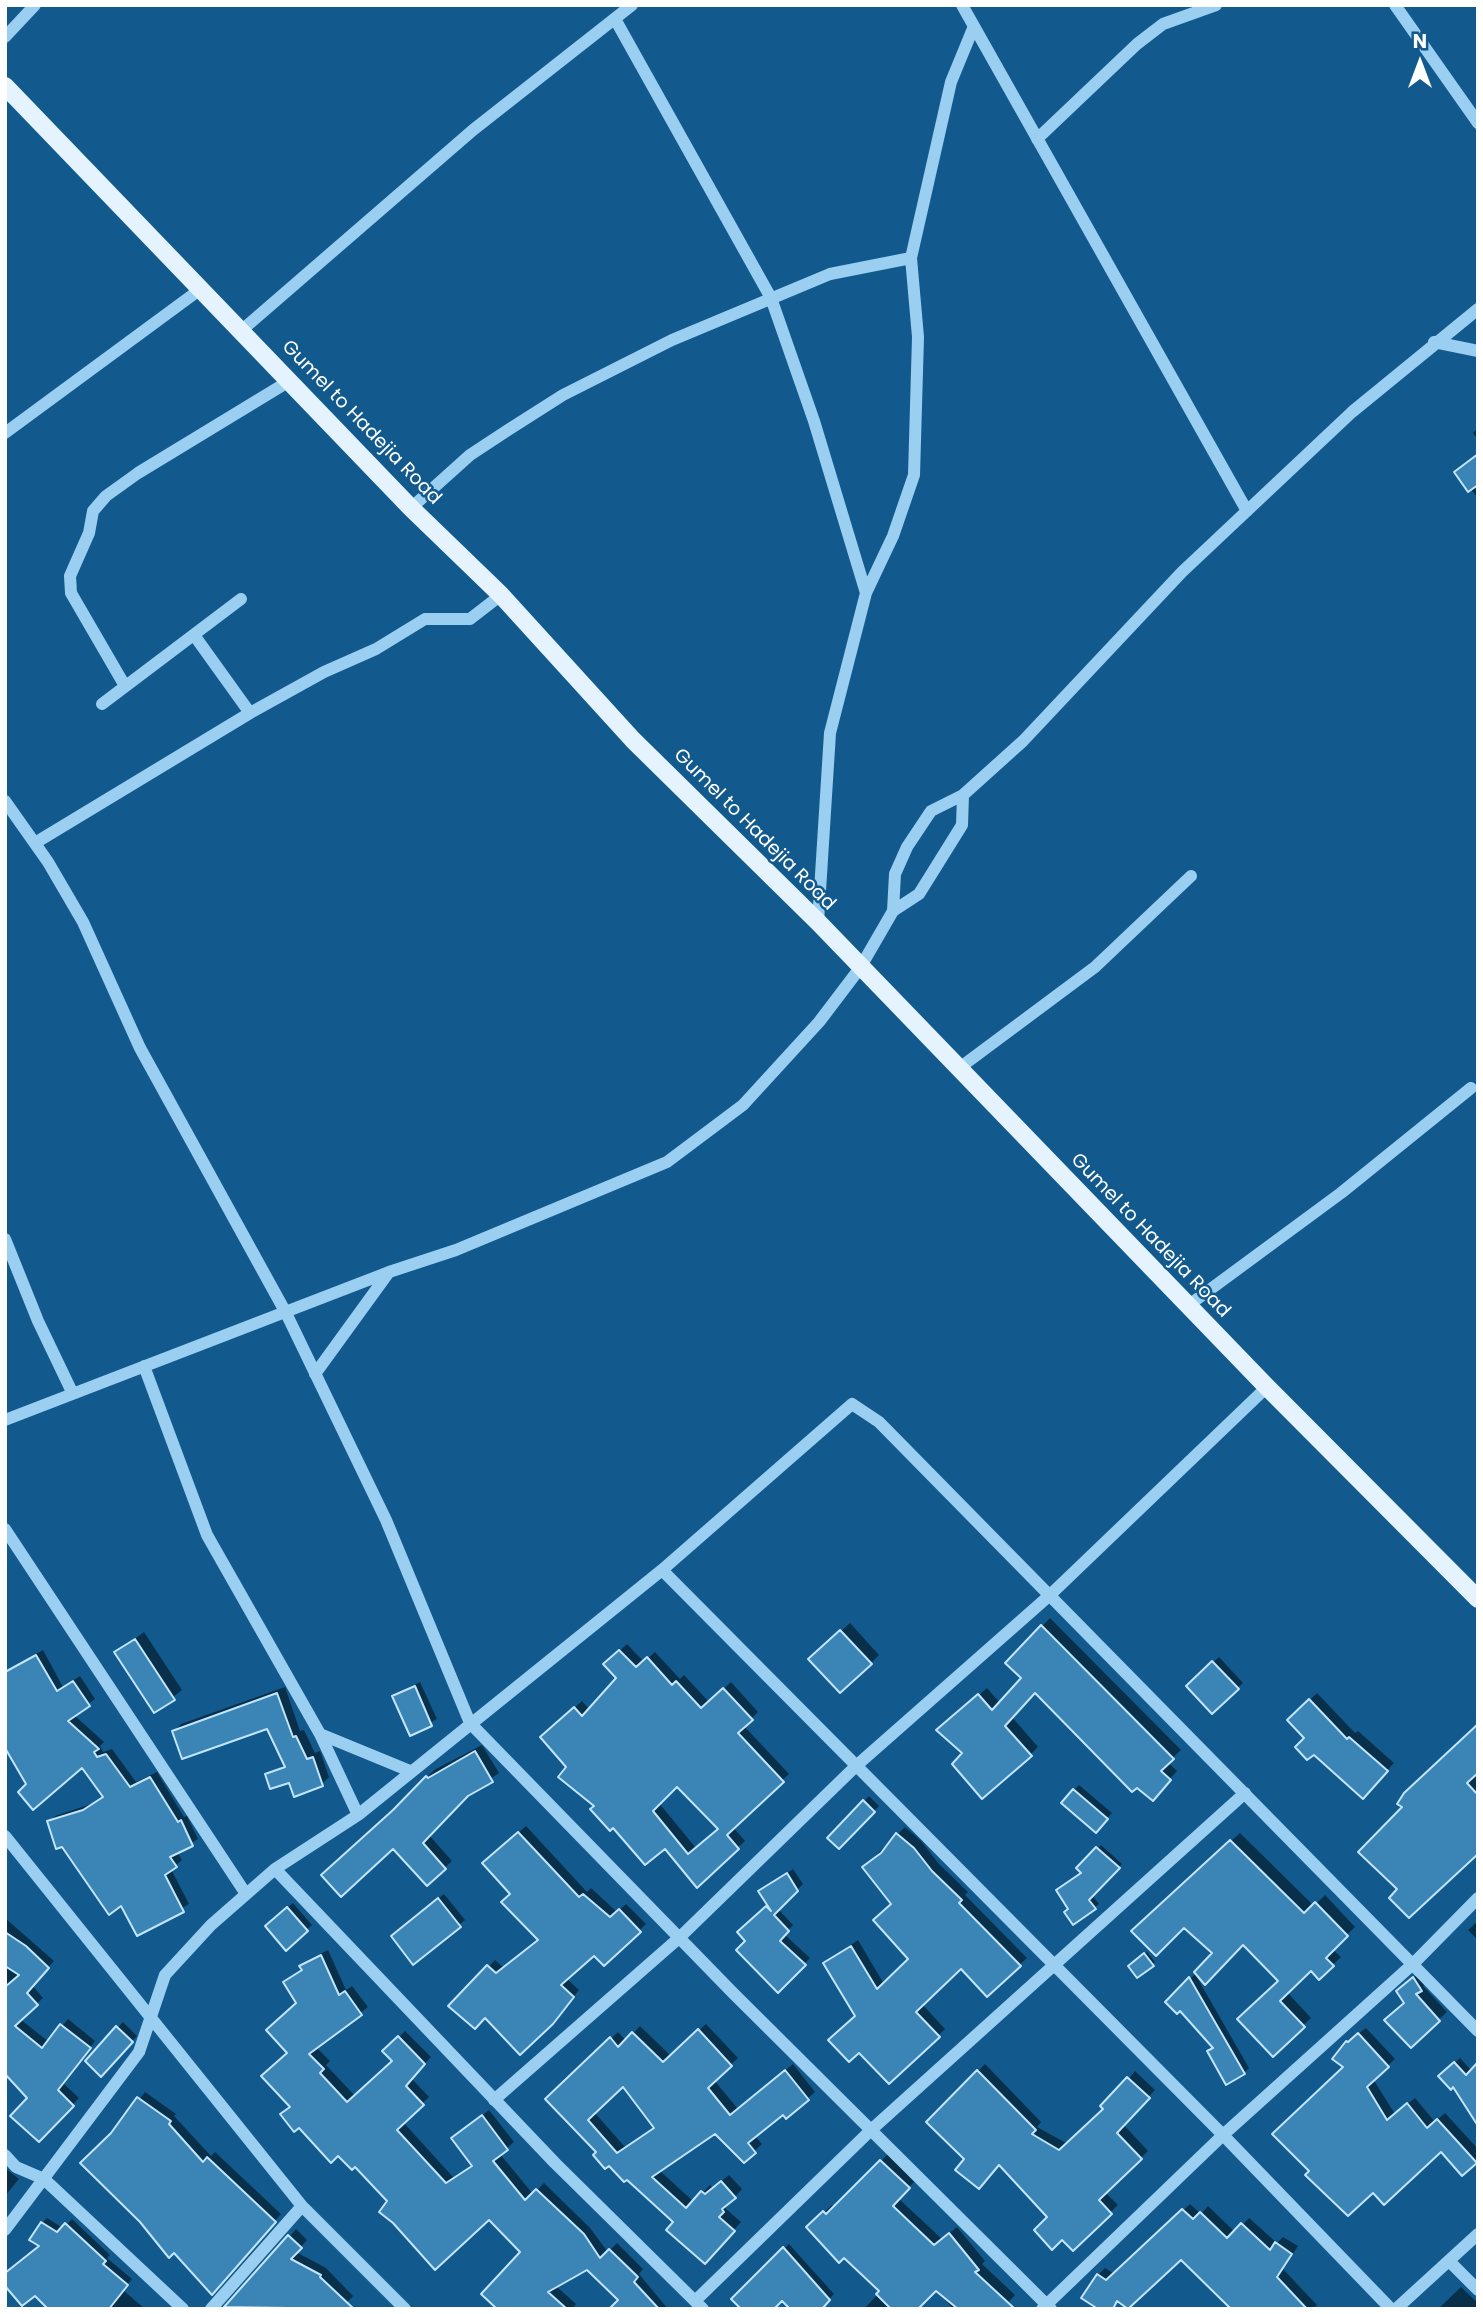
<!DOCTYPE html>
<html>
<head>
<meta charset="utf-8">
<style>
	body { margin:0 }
	#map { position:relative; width:1483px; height:2314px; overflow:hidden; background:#125a8d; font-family:Poppins,sans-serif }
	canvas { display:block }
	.frame { position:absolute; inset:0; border:7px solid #fff; pointer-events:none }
	.north { position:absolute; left:1385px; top:28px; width:70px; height:70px; -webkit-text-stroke:5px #125a8d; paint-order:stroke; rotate:0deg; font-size:19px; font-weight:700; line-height:28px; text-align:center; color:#fff }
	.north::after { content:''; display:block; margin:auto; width:24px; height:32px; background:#fff; clip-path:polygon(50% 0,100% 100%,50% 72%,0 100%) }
</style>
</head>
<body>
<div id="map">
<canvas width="1483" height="2314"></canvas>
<div class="frame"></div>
<div class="north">N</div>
</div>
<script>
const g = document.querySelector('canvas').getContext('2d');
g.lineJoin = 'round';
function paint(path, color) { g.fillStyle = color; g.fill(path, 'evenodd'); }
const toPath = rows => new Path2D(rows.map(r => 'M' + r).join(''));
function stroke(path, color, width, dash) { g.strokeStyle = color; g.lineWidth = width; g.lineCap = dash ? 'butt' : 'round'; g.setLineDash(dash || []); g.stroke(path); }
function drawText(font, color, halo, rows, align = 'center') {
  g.font = font + ' Poppins,sans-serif'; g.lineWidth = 5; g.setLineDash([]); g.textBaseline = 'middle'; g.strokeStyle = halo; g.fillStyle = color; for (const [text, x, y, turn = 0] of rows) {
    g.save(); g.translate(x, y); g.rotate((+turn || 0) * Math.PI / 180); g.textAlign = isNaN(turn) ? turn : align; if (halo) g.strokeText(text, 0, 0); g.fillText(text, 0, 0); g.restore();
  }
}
paint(toPath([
	[1478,428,1478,440,1473,433],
	[1478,454,1478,498,1456,472],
	[1050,1618,1181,1750,1168,1762,1177,1771,1160,1790,1035,1691,1012,1717,1038,1747,1030,1755,964,1752,947,1722,987,1688,1001,1704,1024,1678,1007,1663],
	[850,1623,879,1655,871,1663,819,1651],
	[144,1632,182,1690,155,1711,116,1653],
	[627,1644,644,1662,655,1652,680,1679,684,1675,709,1702,731,1682,758,1712,744,1726,789,1774,733,1827,745,1841,697,1885,665,1846,597,1805,569,1767,549,1730,582,1701,590,1710,619,1678,606,1664],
	[677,1784,720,1829,696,1848,659,1803],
	[43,1650,63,1687,80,1676,95,1699,74,1715,104,1742,100,1746,103,1752,112,1749,136,1782,157,1772,184,1817,187,1816,198,1839,177,1852,182,1860,171,1869,189,1904,138,1934,122,1903,49,1822,55,1816,91,1804,104,1796,83,1766,28,1784,5,1744,5,1666,8,1670],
	[1219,1657,1243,1683,1212,1711,1188,1686],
	[420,1682,437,1719,410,1733,394,1696],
	[285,1687,300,1731,304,1730,315,1753,320,1751,329,1777,322,1784,267,1775,286,1764,268,1727,174,1731,181,1724],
	[1317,1693,1355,1733,1358,1731,1394,1763,1363,1797,1289,1720],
	[482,1745,499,1773,468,1794,429,1835,452,1861,427,1884,400,1805,434,1770],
	[1474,1774,1478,1779,1478,1854,1400,1889,1405,1807],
	[1079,1785,1112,1813,1101,1825,1074,1790],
	[869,1796,879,1806,839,1847,829,1838],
	[526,1826,587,1892,591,1888,617,1912,626,1904,646,1924,604,1964,594,1953,566,1978,579,1990,559,2015,485,2016,451,2006,495,1960,504,1968,540,1939,491,1857],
	[905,1827,921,1841,939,1864,968,1892,965,1895,1027,1958,987,1994,962,1966,922,2004,945,2029,889,2082,856,2016,825,1963,858,1940,884,1984,910,1959,893,1904,871,1860],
	[1240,1833,1314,1906,1325,1895,1355,1927,1332,1949,1341,1957,1319,1978,1311,1969,1287,1992,1311,2018,1273,2054,1281,1981,1244,1943,1214,1953,1184,1925,1141,1924],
	[1101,1845,1122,1864,1092,1895,1099,1904,1073,1923,1070,1909,1083,1873,1079,1868],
	[793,1869,803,1884,778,1909,793,1925,784,1934,810,1958,778,1991,739,1933,769,1906,760,1891],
	[444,1894,465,1920,413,1963,398,1931],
	[293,1903,312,1925,286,1948,272,1921],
	[5,1918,54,1961,32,1985,43,1998,20,2019,49,2042,68,2019,95,2041,63,2083,79,2098,39,2140,30,2098,5,2072],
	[1478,1921,1478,1940,1468,1930],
	[328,1950,346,1990,352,1986,368,2007,316,2047,330,2061,326,2065,355,2096,394,2060,385,2051,405,2031,431,2057,411,2078,429,2097,403,2122,453,2177,473,2165,460,2132,489,2110,514,2142,500,2154,533,2194,544,2183,590,2228,608,2252,617,2243,643,2269,639,2274,668,2309,611,2309,620,2300,587,2268,556,2286,576,2304,572,2309,500,2309,523,2252,489,2217,390,2201,292,2106,289,2052,298,2003,285,1982,303,1969,301,1966,308,1960],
	[1147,1952,1155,1962,1138,1976,1130,1966],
	[1421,1971,1428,1981,1423,1986,1447,2012,1411,2045,1406,1984],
	[1195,1974,1249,2068,1244,2073,1209,2052,1214,2046,1180,2008,1167,2002],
	[123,2022,137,2036,101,2074,87,2061],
	[706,2024,738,2058,714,2080,738,2109,793,2064,815,2092,787,2117,783,2113,755,2136,762,2144,744,2161,716,2131,659,2170,694,2202,710,2185,713,2188,729,2175,742,2189,725,2208,741,2222,712,2255,598,2152,548,2099,618,2032,626,2041,640,2026,671,2056],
	[623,2084,656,2126,625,2147,594,2112],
	[1366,2028,1395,2059,1373,2079,1395,2114,1415,2098,1435,2122,1445,2113,1478,2149,1478,2160,1462,2174,1442,2150,1384,2202,1346,2067,1347,2042],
	[1460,2058,1472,2071,1478,2123,1454,2084,1441,2076],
	[985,2064,1041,2122,1037,2127,1068,2144,1106,2108,1135,2071,1155,2090,1123,2124,1148,2151,1105,2192,1118,2205,1073,2249,1050,2217,1000,2163,967,2159,928,2122],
	[145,2092,176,2114,174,2116,211,2156,215,2152,281,2214,218,2286,113,2133],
	[888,2154,916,2180,898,2198,942,2239,957,2227,985,2261,982,2264,1015,2295,1002,2309,953,2309,936,2289,917,2309,864,2309,891,2280,808,2227,832,2205,835,2208],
	[5,2168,19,2179,5,2196],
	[1190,2204,1201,2214,1208,2206,1235,2232,1249,2218,1277,2243,1283,2237,1298,2246,1283,2269,1317,2305,1313,2309,1231,2309,1181,2258,1119,2300,1112,2309,1098,2275,1105,2268,1115,2274],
	[47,2218,63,2228,72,2219,110,2255,107,2258,132,2279,123,2290,145,2309,49,2309,41,2245,42,2223],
	[296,2229,307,2240,296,2252,326,2268,353,2296,341,2309,228,2309],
	[789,2244,834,2294,819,2309,782,2299,733,2299],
	[1461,2287,1478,2303,1478,2309,1438,2309]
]), '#0007');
const building = toPath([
	[1478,454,1478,485,1468,492,1454,472,1478,454],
	[1041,1625,1174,1759,1161,1771,1171,1780,1153,1801,1137,1788,1132,1792,1035,1693,1005,1726,1032,1756,982,1799,952,1764,962,1753,936,1730,978,1694,992,1710,1021,1678,1005,1663,1041,1625],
	[840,1630,872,1664,840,1693,808,1659,840,1630],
	[135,1639,175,1700,154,1713,114,1652,135,1639],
	[619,1650,636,1667,647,1657,672,1685,676,1681,701,1708,723,1688,753,1720,738,1733,784,1782,727,1835,739,1849,697,1888,665,1849,645,1865,613,1828,610,1831,590,1809,594,1806,558,1777,566,1767,540,1737,574,1707,582,1716,616,1678,603,1664,619,1650],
	[677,1787,718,1829,688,1854,653,1811,677,1787],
	[36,1655,57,1691,73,1681,90,1706,68,1721,99,1749,94,1752,97,1757,106,1754,130,1787,150,1777,178,1822,181,1820,193,1846,170,1857,177,1867,165,1875,184,1912,137,1936,121,1906,109,1915,62,1847,56,1849,47,1821,83,1810,103,1797,82,1768,33,1810,18,1792,26,1784,5,1748,5,1672,36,1655],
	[1212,1661,1239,1689,1212,1714,1186,1686,1212,1661],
	[415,1686,432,1726,410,1736,392,1696,415,1686],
	[277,1693,293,1737,296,1736,307,1759,313,1757,323,1786,294,1797,289,1783,270,1789,265,1774,285,1767,267,1729,182,1759,172,1731,277,1693],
	[1309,1699,1347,1739,1349,1737,1388,1771,1363,1799,1314,1755,1307,1760,1295,1747,1304,1738,1287,1720,1309,1699],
	[1478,1724,1478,1773,1467,1783,1478,1795,1478,1854,1409,1918,1389,1898,1397,1889,1358,1852,1402,1807,1397,1804,1404,1793,1478,1724],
	[475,1751,493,1782,468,1796,423,1843,446,1869,427,1886,393,1849,341,1897,321,1875,393,1810,426,1776,428,1778,475,1751],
	[1073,1789,1108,1819,1096,1833,1061,1803,1073,1789],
	[863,1800,875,1812,839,1849,827,1838,863,1800],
	[518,1832,579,1897,583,1894,610,1917,619,1909,641,1932,604,1966,594,1956,561,1985,574,1997,553,2024,520,2055,485,2018,475,2029,448,2006,487,1965,496,1973,538,1940,501,1902,510,1894,482,1863,518,1832],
	[896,1833,914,1848,932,1871,962,1900,959,1903,1021,1966,987,1997,961,1969,916,2012,940,2037,889,2084,859,2053,849,2062,828,2040,855,2016,823,1963,851,1946,877,1989,908,1959,873,1920,891,1904,862,1867,881,1853,896,1833],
	[1230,1840,1304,1913,1315,1902,1348,1936,1326,1958,1334,1966,1319,1980,1311,1971,1280,2001,1305,2027,1273,2057,1237,2019,1278,1981,1243,1945,1205,1985,1194,1972,1212,1953,1184,1928,1156,1956,1131,1931,1230,1840],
	[1096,1847,1120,1868,1089,1900,1096,1909,1073,1925,1064,1912,1068,1909,1056,1890,1081,1873,1076,1868,1096,1847],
	[787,1873,798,1891,774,1915,789,1931,780,1941,806,1965,778,1993,736,1950,745,1941,737,1932,766,1906,771,1911,758,1891,787,1873],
	[438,1898,461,1927,413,1965,391,1936,438,1898],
	[287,1907,308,1931,286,1951,265,1926,287,1907],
	[5,1932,26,1946,49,1968,27,1993,38,2005,15,2026,42,2048,60,2024,91,2048,58,2090,74,2106,39,2142,10,2116,27,2098,5,2074,5,1987,19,1975,5,1966,5,1932],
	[1144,1953,1154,1966,1137,1978,1128,1966,1144,1953],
	[321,1955,339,1995,345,1991,362,2015,309,2054,324,2069,320,2073,347,2102,392,2061,382,2051,398,2036,425,2064,406,2086,424,2105,397,2130,446,2183,472,2166,451,2138,482,2115,508,2150,493,2161,525,2200,536,2189,584,2234,600,2258,609,2249,638,2277,634,2282,659,2309,609,2309,618,2300,587,2270,548,2292,567,2309,497,2309,481,2294,520,2252,489,2220,435,2270,393,2223,379,2212,387,2201,355,2167,352,2170,338,2156,331,2163,299,2128,294,2132,280,2114,290,2107,261,2076,287,2053,266,2030,296,2003,283,1982,302,1970,299,1966,321,1955],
	[1189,1977,1245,2074,1226,2085,1207,2051,1213,2048,1180,2011,1177,2014,1165,2002,1189,1977],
	[1413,1977,1422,1991,1416,1994,1440,2021,1411,2048,1384,2020,1404,2003,1396,1991,1413,1977],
	[116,2026,133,2042,101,2077,85,2061,116,2026],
	[698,2029,732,2066,708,2088,730,2115,785,2070,809,2100,786,2119,783,2115,748,2143,756,2153,744,2163,715,2134,652,2177,686,2208,701,2191,705,2194,721,2181,736,2198,722,2209,724,2212,719,2217,735,2231,705,2264,666,2230,673,2222,627,2180,624,2182,609,2166,605,2169,593,2155,596,2152,545,2099,610,2037,618,2047,632,2032,663,2062,698,2029],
	[623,2087,654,2128,617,2153,588,2120,623,2087],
	[1358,2033,1389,2067,1367,2087,1387,2120,1407,2103,1427,2128,1437,2119,1477,2163,1462,2176,1441,2152,1384,2205,1373,2193,1348,2216,1305,2175,1309,2171,1272,2134,1343,2067,1332,2059,1346,2041,1348,2042,1358,2033],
	[1454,2062,1466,2075,1478,2062,1478,2126,1453,2087,1451,2090,1438,2076,1454,2062],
	[977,2070,1036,2130,1032,2134,1059,2150,1103,2109,1100,2106,1127,2077,1150,2098,1117,2133,1142,2159,1099,2200,1112,2214,1073,2251,1062,2240,1052,2250,1034,2230,1047,2217,999,2165,979,2189,955,2170,964,2159,926,2122,977,2070],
	[137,2097,171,2121,169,2124,203,2162,207,2157,276,2222,212,2295,174,2253,169,2258,140,2222,80,2163,111,2133,137,2097],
	[880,2160,910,2188,893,2206,934,2245,949,2233,979,2270,975,2272,1015,2309,958,2309,936,2291,918,2309,891,2309,876,2294,879,2291,844,2258,839,2263,806,2227,823,2211,826,2214,880,2160],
	[1182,2209,1193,2219,1200,2212,1227,2238,1241,2223,1270,2250,1275,2242,1292,2254,1277,2277,1307,2309,1231,2309,1181,2260,1128,2309,1117,2301,1113,2309,1098,2309,1081,2298,1097,2274,1106,2280,1182,2209],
	[41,2222,57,2232,65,2223,106,2261,103,2264,128,2285,109,2309,48,2309,35,2296,22,2306,5,2286,5,2273,39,2246,29,2240,41,2222],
	[288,2235,302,2248,291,2259,321,2275,320,2277,354,2309,224,2307,288,2235],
	[783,2247,830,2300,822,2309,790,2309,782,2301,774,2309,741,2309,731,2299,783,2247]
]);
paint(building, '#3b85b6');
stroke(building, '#c2e5fc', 2);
stroke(toPath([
	[962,5,1247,511],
	[1395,5,1478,123],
	[615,19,771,298,814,421,866,593],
	[5,37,35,5],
	[1037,139,1137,44,1163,24,1216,5],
	[242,330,473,130,632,5],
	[1434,342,1478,351],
	[5,433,202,288],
	[411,508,470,455,508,430,563,395,672,340,830,274,911,258],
	[194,635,250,713],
	[125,686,71,593,70,576,89,533,93,511,106,496,138,473,291,380],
	[102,704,241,599],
	[5,801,48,862,83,922,140,1048,286,1313,386,1520,470,1723,733,1993,1051,2309],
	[35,843,250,713,324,672,376,649,425,619,470,619,501,595],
	[893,911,895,874,907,847,931,811,963,795,1023,741,1182,572,1352,412,1478,309],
	[818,922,830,733,866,593,893,536,914,475,918,337,911,258,951,82,974,26],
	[958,1069,1095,967,1191,876],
	[5,1239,38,1321,72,1392],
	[1189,1305,1341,1193,1471,1088],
	[144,1366,207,1535,320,1734,358,1815],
	[315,1374,389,1272],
	[5,1420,389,1272,456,1250,667,1162,743,1105,819,1022,860,968,893,911,919,894,962,825,963,795],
	[5,1529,246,1894],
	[662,1570,1223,2135,1391,2309],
	[320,1734,410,1771],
	[5,1836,302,2206,405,2309],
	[275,1869,555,2163,703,2309],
	[494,2100,679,1938,856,1766,1050,1595,1267,1387],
	[5,2155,16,2167,44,2179,183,2309],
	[5,2230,139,2052,165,1975,211,1925,275,1869,358,1815,662,1570,852,1404,879,1422,1478,2031],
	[1449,2261,1478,2290],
	[695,2301,871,2130,1245,1793],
	[211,2309,302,2206],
	[1042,2309,1223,2135,1414,1963,1478,1898],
	[1396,2309,1478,2234]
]), '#9bcff1', 12);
stroke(toPath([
	[5,86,411,508,501,595,633,740,818,922,1267,1387,1478,1599]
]), '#e5f3ff', 18);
drawText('19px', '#fff', '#125a8d', [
	["Gumel to Hadejia Road",361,423,46],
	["Gumel to Hadejia Road",754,830,45],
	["Gumel to Hadejia Road",1150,1236,46]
]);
</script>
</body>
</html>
